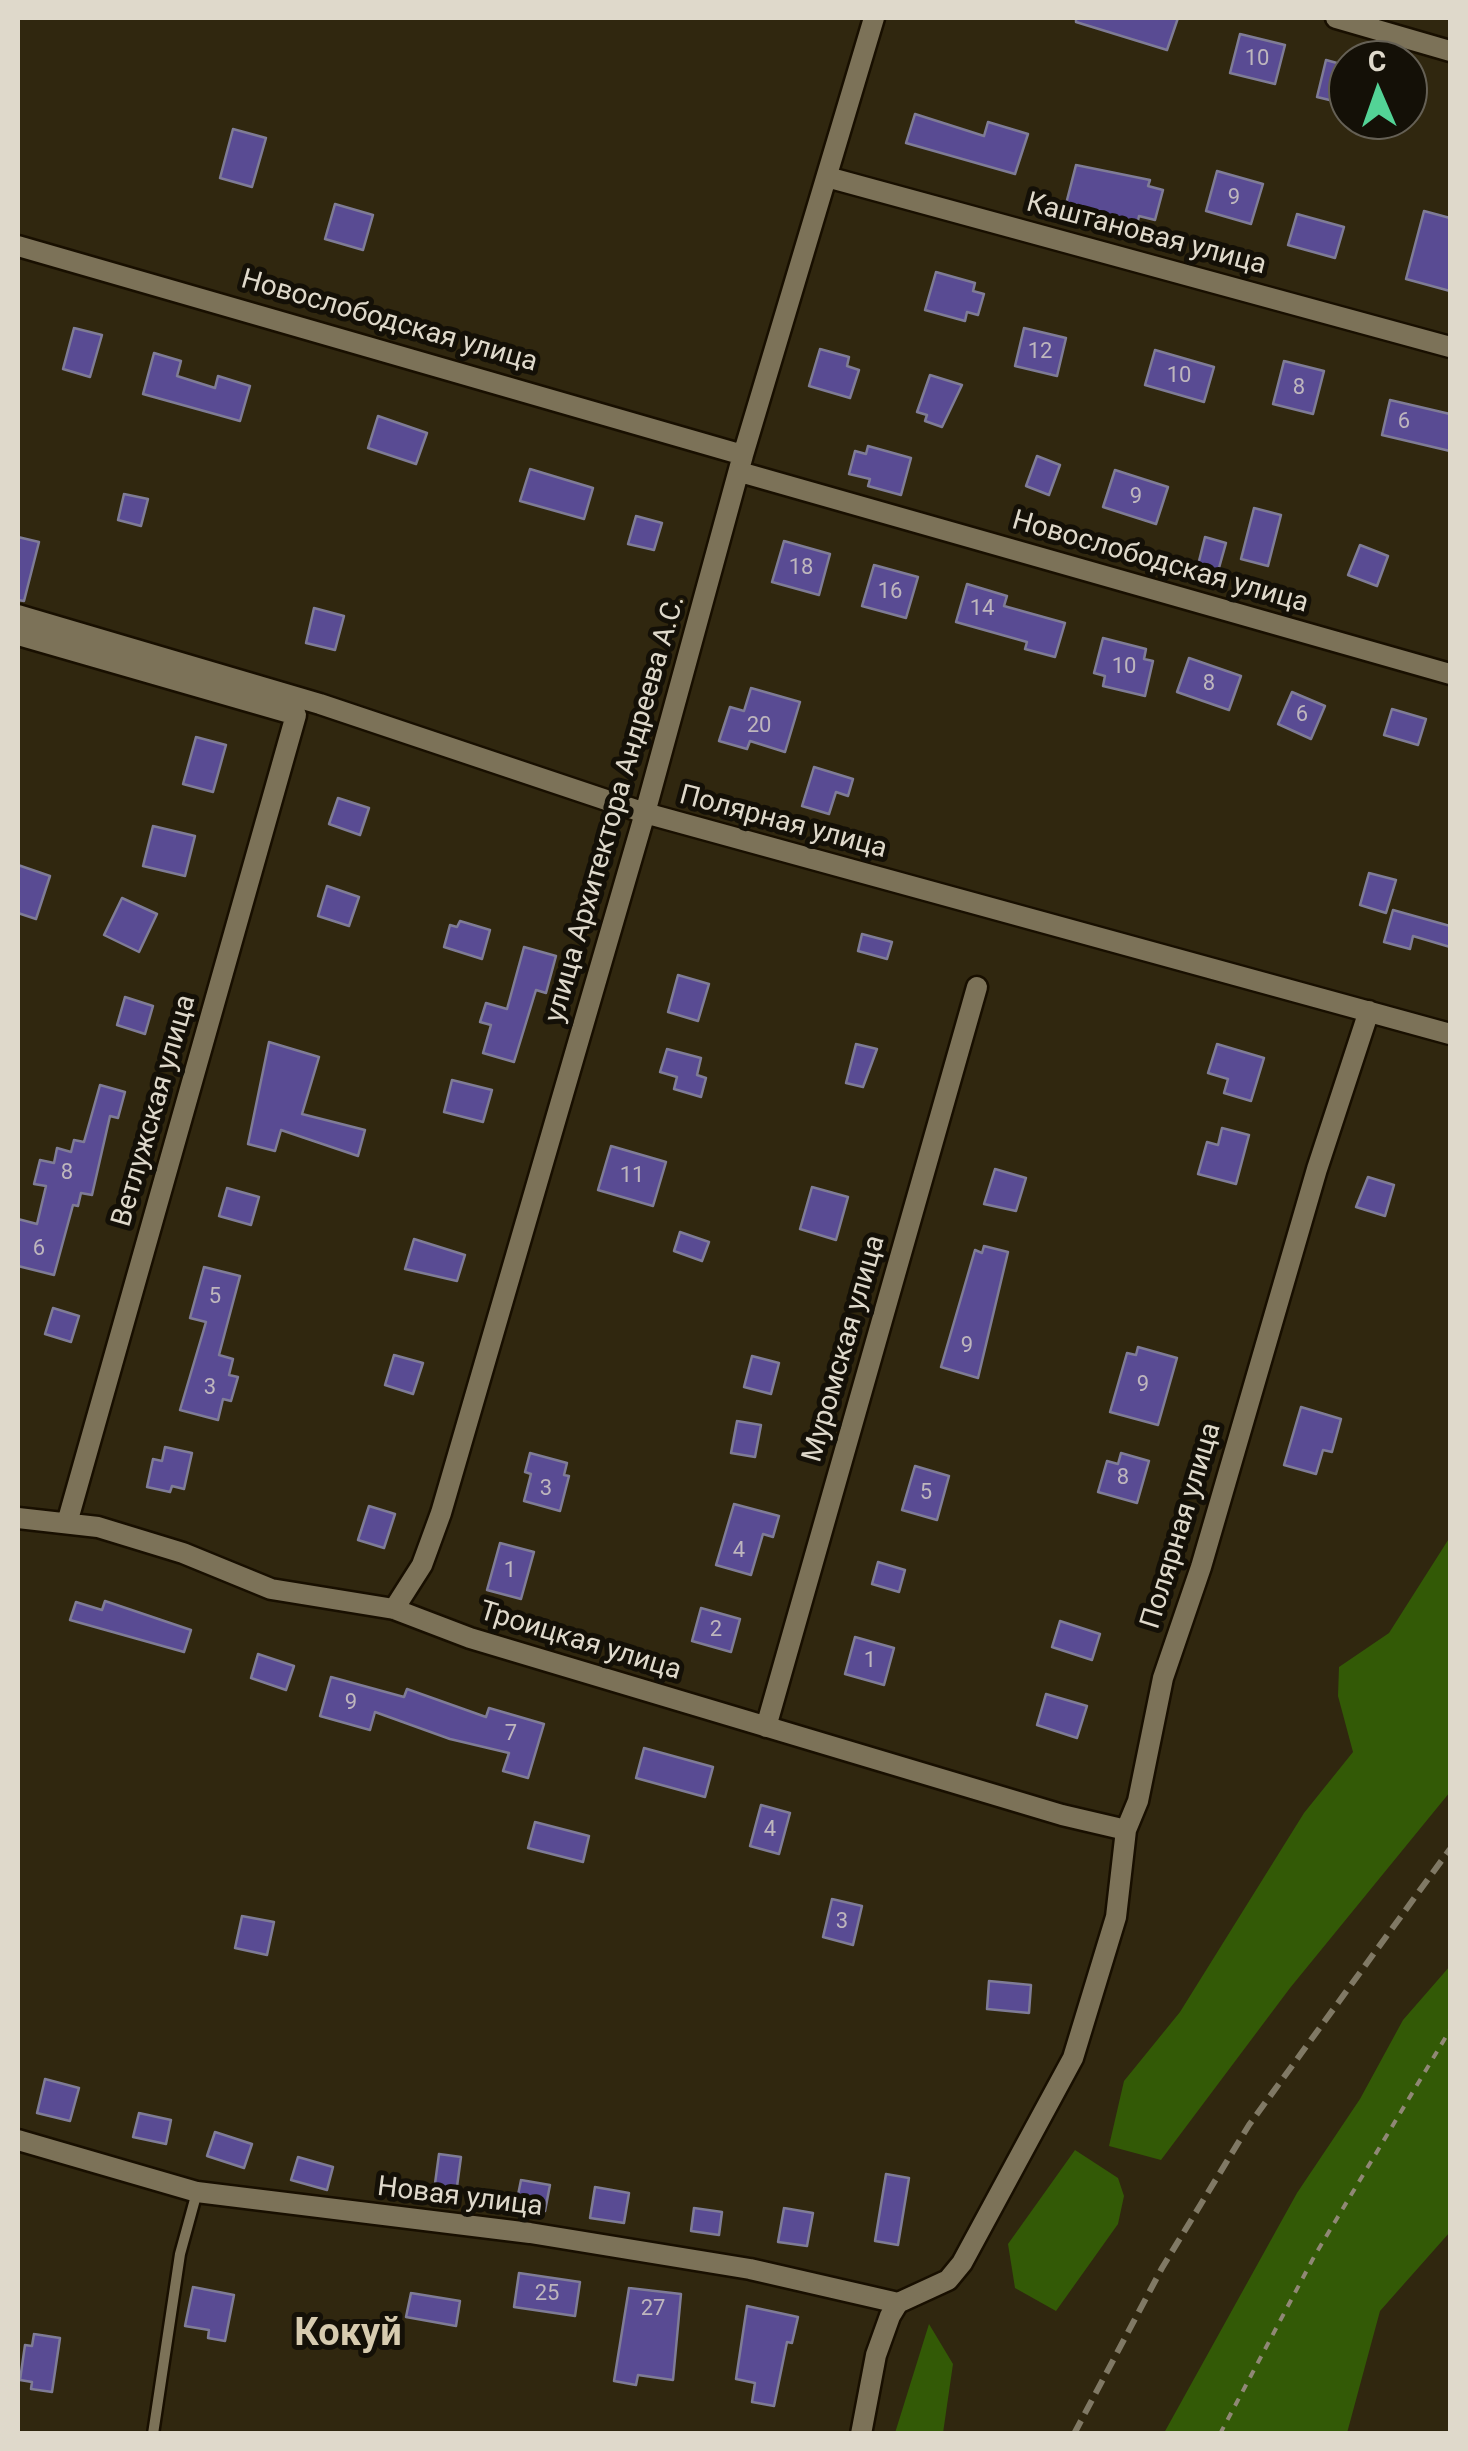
<!DOCTYPE html>
<html>
<head>
<meta charset="utf-8">
<style>
	body { margin:0 }
	#map { position:relative; width:1468px; height:2451px; overflow:hidden; background:#30270f; font-family:Roboto,sans-serif }
	canvas { display:block }
	.frame { position:absolute; inset:0; border:20px solid #dfd9cb; pointer-events:none }
	.north { position:absolute; left:1328px; top:40px; width:100px; height:100px; box-sizing:border-box; background:#141007; border:2px solid #656055; border-radius:50%; rotate:358deg; font-size:28px; font-weight:700; line-height:40px; text-align:center; color:#dfd9cb }
	.north::after { content:''; display:block; margin:auto; width:35px; height:45px; background:#53d396; clip-path:polygon(50% 0,100% 100%,50% 72%,0 100%) }
</style>
</head>
<body>
<div id="map">
<canvas width="1468" height="2451"></canvas>
<div class="frame"></div>
<div class="north">С</div>
</div>
<script>
const g = document.querySelector('canvas').getContext('2d');
g.lineJoin = 'round';
function paint(path, color) { g.fillStyle = color; g.fill(path, 'evenodd'); }
const toPath = rows => new Path2D(rows.map(r => 'M' + r).join(''));
function stroke(path, color, width, dash) { g.strokeStyle = color; g.lineWidth = width; g.lineCap = dash ? 'butt' : 'round'; g.setLineDash(dash || []); g.stroke(path); }
function drawText(font, color, halo, rows, align = 'center') {
  g.font = font + ' Roboto,sans-serif'; g.lineWidth = 10; g.setLineDash([]); g.textBaseline = 'middle'; g.strokeStyle = halo; g.fillStyle = color; for (const [text, x, y, turn = 0] of rows) {
    g.save(); g.translate(x, y); g.rotate((+turn || 0) * Math.PI / 180); g.textAlign = isNaN(turn) ? turn : align; if (halo) g.strokeText(text, 0, 0); g.fillText(text, 0, 0); g.restore();
  }
}
paint(toPath([
	[1450,1537,1450,1792,1290,1988,1161,2160,1109,2146,1124,2081,1180,2012,1304,1813,1353,1752,1338,1696,1339,1667,1389,1633],
	[1450,1966,1450,2232,1380,2311,1347,2433,1164,2433,1297,2193,1360,2099,1403,2020],
	[1075,2150,1118,2178,1124,2196,1118,2224,1056,2311,1015,2288,1008,2244],
	[929,2324,953,2364,943,2433,895,2433]
]), '#335a06');
const building = toPath([
	[1076,18,1178,18,1167,50,1076,22,1076,18],
	[1240,34,1285,45,1275,84,1230,73,1240,34],
	[1326,60,1348,66,1342,103,1317,97,1326,60],
	[915,114,984,136,988,122,1028,134,1015,174,906,143,915,114],
	[233,129,266,138,252,187,220,178,233,129],
	[1076,165,1150,180,1148,186,1163,190,1155,220,1139,216,1134,239,1108,233,1113,216,1066,204,1076,165],
	[1217,171,1263,184,1251,224,1206,211,1217,171],
	[335,204,373,215,363,250,325,239,335,204],
	[1424,211,1450,218,1450,291,1406,279,1424,211],
	[1297,214,1344,227,1335,258,1288,245,1297,214],
	[936,272,975,283,973,291,984,294,978,315,967,312,965,321,925,310,936,272],
	[74,328,102,335,90,377,63,369,74,328],
	[1024,328,1066,338,1057,376,1015,366,1024,328],
	[820,349,849,357,847,366,859,370,850,398,809,386,820,349],
	[1155,350,1214,367,1204,402,1145,385,1155,350],
	[154,353,181,361,177,376,215,388,218,376,250,386,240,421,143,394,154,353],
	[1284,361,1324,371,1313,414,1273,404,1284,361],
	[930,375,962,385,942,427,925,421,927,415,917,412,930,375],
	[1390,400,1450,414,1450,451,1382,435,1390,400],
	[378,416,427,433,416,464,368,448,378,416],
	[868,446,911,458,901,495,868,486,870,479,849,474,855,451,866,454,868,446],
	[1037,456,1060,465,1049,495,1026,486,1037,456],
	[530,469,593,488,584,519,520,501,530,469],
	[1115,470,1168,487,1156,524,1103,507,1115,470],
	[124,494,148,499,141,526,118,520,124,494],
	[1254,508,1281,515,1268,566,1241,559,1254,508],
	[636,516,662,523,654,550,628,544,636,516],
	[18,537,39,542,24,601,18,600,18,537],
	[1205,537,1226,543,1217,575,1197,569,1205,537],
	[784,541,830,554,819,595,772,582,784,541],
	[1360,545,1388,556,1377,586,1348,575,1360,545],
	[874,565,918,577,906,618,862,606,874,565],
	[967,584,1007,596,1004,606,1065,623,1055,657,1025,649,1027,642,956,622,967,584],
	[314,608,344,616,335,650,306,643,314,608],
	[1103,638,1146,649,1144,659,1153,661,1145,696,1103,686,1105,676,1094,673,1103,638],
	[1189,658,1241,676,1229,710,1177,692,1189,658],
	[751,688,800,702,785,752,750,741,747,749,719,741,730,707,744,711,751,688],
	[1292,692,1325,706,1311,739,1278,724,1292,692],
	[1392,709,1426,719,1418,745,1384,735,1392,709],
	[196,737,226,745,213,792,183,784,196,737],
	[814,767,853,779,848,796,836,792,829,814,802,806,814,767],
	[338,798,369,808,360,835,329,824,338,798],
	[153,826,195,836,185,876,143,866,153,826],
	[18,865,50,876,36,919,18,913,18,865],
	[1369,873,1396,880,1386,913,1360,905,1369,873],
	[327,886,359,897,349,926,318,916,327,886],
	[122,898,157,914,139,952,104,935,122,898],
	[1393,910,1450,926,1450,947,1413,936,1410,949,1384,942,1393,910],
	[460,921,490,930,482,959,444,947,450,925,457,927,460,921],
	[862,934,892,942,887,959,858,951,862,934],
	[524,947,556,956,546,993,536,990,514,1062,483,1053,491,1025,480,1022,486,1003,507,1009,524,947],
	[678,975,709,984,698,1021,668,1012,678,975],
	[125,997,153,1006,145,1034,117,1025,125,997],
	[269,1042,319,1057,302,1114,365,1130,358,1156,281,1130,275,1151,248,1144,269,1042],
	[856,1044,877,1049,863,1087,846,1083,856,1044],
	[1217,1044,1264,1058,1251,1101,1224,1093,1228,1079,1208,1073,1217,1044],
	[667,1049,701,1058,697,1075,706,1078,701,1097,674,1089,677,1077,660,1072,667,1049],
	[452,1080,492,1090,483,1122,444,1112,452,1080],
	[100,1085,125,1092,118,1118,110,1116,92,1195,81,1193,78,1206,73,1205,54,1275,18,1266,18,1219,37,1224,46,1186,34,1184,40,1160,54,1163,57,1148,71,1152,74,1140,84,1142,100,1085],
	[1222,1128,1249,1135,1236,1184,1198,1174,1207,1142,1218,1145,1222,1128],
	[611,1146,666,1162,653,1206,598,1190,611,1146],
	[995,1169,1026,1178,1016,1211,984,1204,995,1169],
	[1368,1177,1394,1185,1385,1216,1356,1207,1368,1177],
	[812,1187,848,1197,836,1240,800,1229,812,1187],
	[227,1188,259,1197,251,1225,219,1216,227,1188],
	[680,1232,709,1242,702,1261,674,1251,680,1232],
	[414,1239,465,1255,457,1281,405,1269,414,1239],
	[984,1246,1008,1252,978,1378,941,1367,975,1250,982,1253,984,1246],
	[204,1267,240,1276,219,1355,233,1359,229,1375,238,1377,231,1401,223,1399,218,1420,180,1410,206,1322,190,1318,204,1267],
	[53,1308,79,1316,71,1342,45,1334,53,1308],
	[1138,1347,1177,1358,1158,1425,1110,1412,1127,1353,1136,1355,1138,1347],
	[394,1355,423,1363,413,1394,385,1385,394,1355],
	[752,1356,779,1363,771,1394,744,1387,752,1356],
	[1301,1407,1341,1419,1332,1452,1323,1450,1316,1474,1284,1465,1301,1407],
	[737,1421,761,1425,755,1457,731,1453,737,1421],
	[165,1447,192,1453,184,1489,172,1486,170,1492,147,1487,153,1459,162,1461,165,1447],
	[530,1453,567,1463,564,1475,569,1476,560,1511,524,1501,531,1474,525,1472,530,1453],
	[1121,1453,1149,1461,1137,1503,1098,1492,1107,1461,1118,1464,1121,1453],
	[915,1466,949,1476,937,1520,902,1510,915,1466],
	[734,1504,779,1516,773,1537,763,1534,751,1575,716,1565,734,1504],
	[369,1506,395,1514,384,1548,358,1540,369,1506],
	[500,1543,534,1552,521,1599,487,1590,500,1543],
	[878,1562,905,1570,899,1592,872,1584,878,1562],
	[105,1601,191,1630,184,1652,70,1620,76,1602,102,1610,105,1601],
	[701,1608,740,1619,731,1652,692,1641,701,1608],
	[1060,1621,1100,1634,1092,1660,1052,1647,1060,1621],
	[855,1637,894,1648,884,1685,845,1674,855,1637],
	[258,1654,294,1666,286,1690,251,1678,258,1654],
	[331,1677,404,1697,407,1689,486,1717,489,1708,544,1724,528,1778,503,1771,509,1753,450,1739,375,1712,370,1730,320,1716,331,1677],
	[1046,1694,1087,1706,1077,1738,1037,1725,1046,1694],
	[644,1748,713,1767,705,1797,636,1778,644,1748],
	[761,1805,790,1813,779,1854,750,1846,761,1805],
	[535,1822,589,1836,583,1862,528,1848,535,1822],
	[832,1899,862,1906,853,1945,823,1937,832,1899],
	[242,1916,274,1922,267,1955,235,1948,242,1916],
	[989,1981,1031,1985,1029,2013,987,2009,989,1981],
	[45,2079,79,2088,70,2121,37,2113,45,2079],
	[139,2113,171,2120,166,2144,133,2137,139,2113],
	[215,2132,252,2144,244,2168,207,2156,215,2132],
	[439,2154,461,2157,456,2194,434,2191,439,2154],
	[298,2157,333,2167,327,2190,291,2180,298,2157],
	[886,2174,909,2178,898,2245,875,2241,886,2174],
	[521,2180,550,2185,545,2211,516,2205,521,2180],
	[595,2187,629,2193,624,2223,590,2218,595,2187],
	[694,2208,722,2212,719,2235,691,2231,694,2208],
	[784,2208,813,2213,807,2246,778,2242,784,2208],
	[519,2273,580,2282,575,2316,514,2307,519,2273],
	[193,2287,234,2295,225,2341,208,2338,209,2330,185,2326,193,2287],
	[629,2288,681,2294,673,2380,638,2375,636,2385,614,2381,629,2288],
	[411,2293,460,2301,456,2326,406,2317,411,2293],
	[747,2306,798,2317,792,2343,787,2342,774,2406,752,2402,755,2383,736,2379,747,2306],
	[34,2334,60,2338,52,2392,31,2389,32,2382,20,2380,25,2345,32,2346,34,2334]
]);
paint(building, '#594b93');
stroke(building, '#7f7c96', 2.5);
const lane = toPath([
	[153,2434,180,2254,197,2192]
]);
const street = toPath([
	[1336,18,1450,51],
	[827,177,1450,347],
	[18,246,743,455],
	[740,472,1450,674],
	[18,615,320,704,645,813,1450,1034],
	[18,635,296,715,67,1523],
	[18,1518,98,1527,183,1553,271,1589,394,1609,470,1638,1062,1815,1126,1830],
	[394,1609,422,1565,441,1513,645,813,743,455,874,18],
	[766,1727,977,987],
	[18,2140,197,2192,530,2233,750,2269,898,2303],
	[861,2434,876,2355,890,2316,898,2303,948,2280,962,2263,1073,2058,1116,1917,1126,1830,1138,1801,1163,1678,1201,1567,1317,1169,1369,1011]
]);
stroke(lane, '#180f00', 15);
stroke(street, '#180f00', 25);
stroke(toPath([
	[1220,2434,1315,2255,1450,2030]
]), '#908876', 4, [8, 8]);
stroke(lane, '#7c7258', 10);
stroke(street, '#7c7258', 20);
stroke(toPath([
	[1074,2434,1162,2268,1249,2125,1450,1849]
]), '#807965', 6, [15, 8]);
drawText('22px', '#beb6bd', null, [
	["10",1257,59],
	["9",1234,198],
	["12",1040,352],
	["10",1179,376],
	["8",1299,388],
	["6",1404,422],
	["9",1136,497],
	["18",801,568],
	["16",890,592],
	["14",982,609],
	["10",1124,667],
	["8",1209,684],
	["6",1302,715],
	["20",759,726],
	["8",67,1173],
	["11",632,1176],
	["6",39,1249],
	["5",215,1297],
	["9",967,1346],
	["9",1143,1385],
	["3",210,1388],
	["8",1123,1478],
	["3",546,1489],
	["5",926,1493],
	["4",739,1551],
	["1",510,1571],
	["2",716,1630],
	["1",870,1661],
	["9",351,1703],
	["7",511,1734],
	["4",770,1830],
	["3",842,1922],
	["25",547,2294],
	["27",653,2309]
]);
drawText('28px', '#dfd9cb', '#141007', [
	["Каштановая улица",1146,235,15],
	["Новослободская улица",389,322,16],
	["Новослободская улица",1160,563,16],
	["улица Архитектора Андреева А.С.",616,809,-74],
	["Полярная улица",783,823,15],
	["Ветлужская улица",155,1111,-74],
	["Муромская улица",845,1349,-74],
	["Полярная улица",1182,1526,-73],
	["Троицкая улица",580,1642,17],
	["Новая улица",460,2198,7]
]);
drawText('bold 38px', '#d7cbaf', '#141007', [
	["Кокуй",348,2335]
]);
</script>
</body>
</html>
